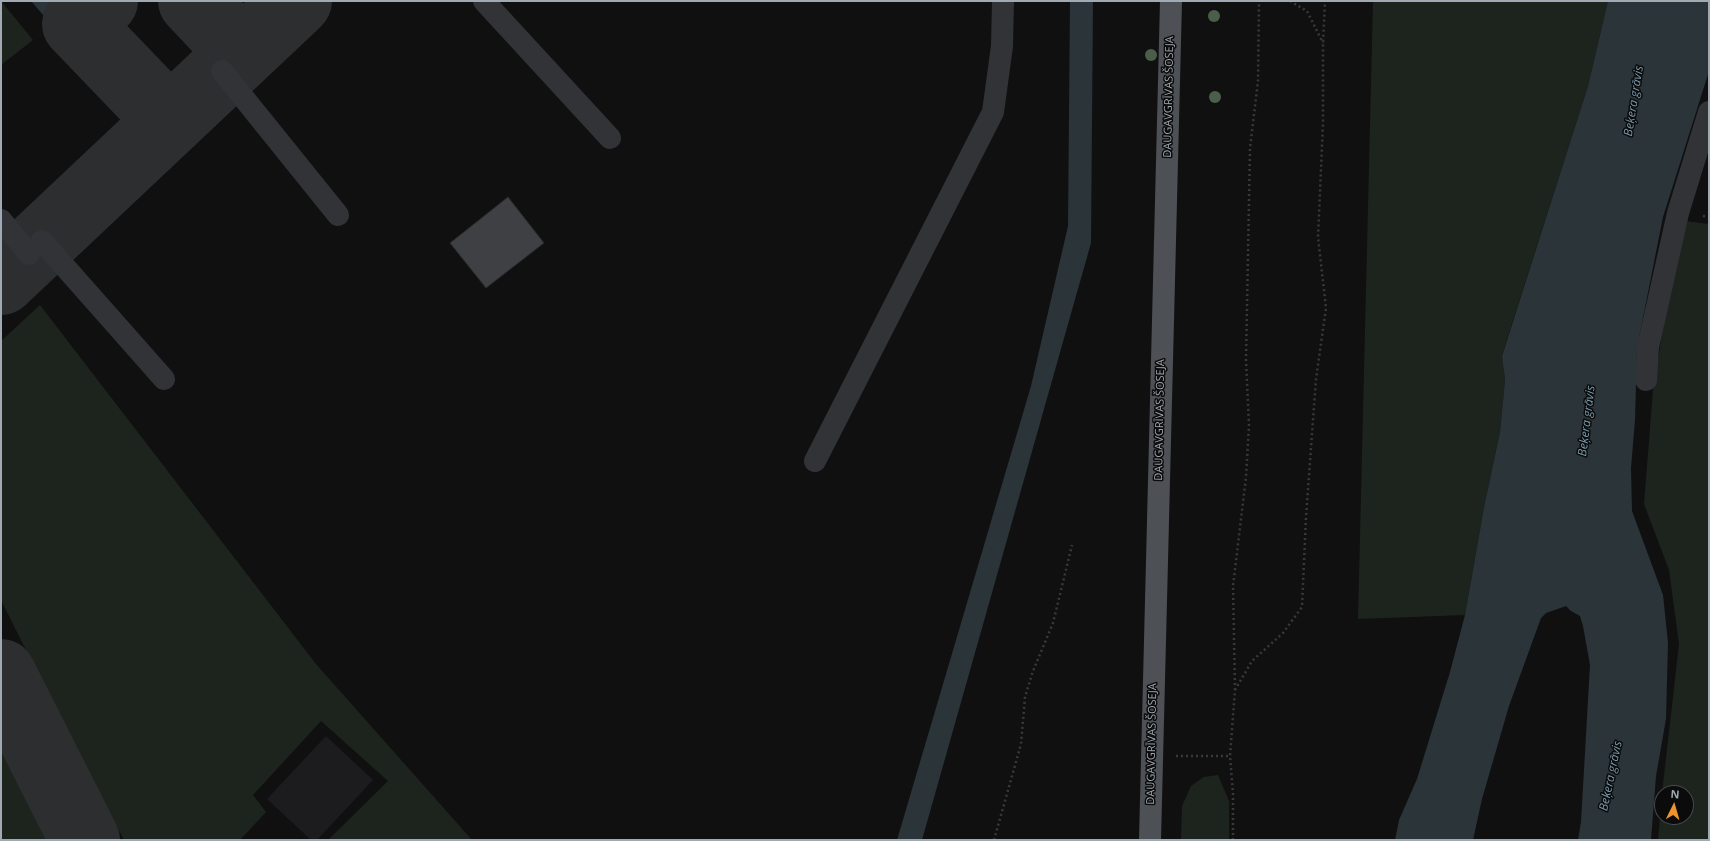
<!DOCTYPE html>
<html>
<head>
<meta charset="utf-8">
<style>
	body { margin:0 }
	#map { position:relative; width:1710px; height:841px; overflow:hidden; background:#101011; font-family:"Open Sans",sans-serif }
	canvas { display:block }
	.frame { position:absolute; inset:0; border:2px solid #a1a9b2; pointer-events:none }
	.north { position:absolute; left:1654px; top:785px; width:40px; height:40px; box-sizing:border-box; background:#0b0b0c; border:1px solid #474a4e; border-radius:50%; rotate:5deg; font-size:11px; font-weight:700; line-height:16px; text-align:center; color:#a1a9b2 }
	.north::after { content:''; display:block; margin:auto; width:14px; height:18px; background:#ed942c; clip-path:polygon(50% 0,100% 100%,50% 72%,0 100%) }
</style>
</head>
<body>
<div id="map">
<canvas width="1710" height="841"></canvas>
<div class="frame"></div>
<div class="north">N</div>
</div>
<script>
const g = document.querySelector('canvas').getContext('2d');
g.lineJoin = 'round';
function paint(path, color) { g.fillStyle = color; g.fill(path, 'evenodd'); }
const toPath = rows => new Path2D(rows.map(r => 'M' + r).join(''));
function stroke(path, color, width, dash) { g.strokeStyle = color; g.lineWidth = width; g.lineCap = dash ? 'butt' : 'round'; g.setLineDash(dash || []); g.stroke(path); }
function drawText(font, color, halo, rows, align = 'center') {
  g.font = font + ' "Open Sans",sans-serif'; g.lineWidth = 3; g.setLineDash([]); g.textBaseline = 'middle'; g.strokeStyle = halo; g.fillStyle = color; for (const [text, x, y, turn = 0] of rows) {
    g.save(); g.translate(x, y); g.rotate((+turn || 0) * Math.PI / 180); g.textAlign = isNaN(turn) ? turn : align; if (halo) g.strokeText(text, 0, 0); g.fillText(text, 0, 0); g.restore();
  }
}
paint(toPath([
	[326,736,373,780,317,840,311,840,267,799]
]), '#1c1c1e');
paint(toPath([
	[1,1,33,40,1,65],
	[1373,1,1608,1,1588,86,1502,355,1505,380,1500,432,1484,507,1465,615,1358,619],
	[1684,221,1709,224,1709,840,1658,840,1662,795,1662,817,1686,817,1686,793,1662,793,1679,644,1669,570,1644,504,1653,390,1668,297],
	[40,305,316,664,472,840,328,840,388,781,321,721,253,795,266,812,240,840,124,840,64,726,1,600,1,341],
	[1,718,64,840,1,840],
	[1218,775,1229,801,1229,840,1181,840,1182,806,1191,786,1204,777]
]), '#1d241d');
paint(toPath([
	[31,1,80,1,63,17,44,16],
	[1070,1,1093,1,1091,243,922,840,897,840,1031,386,1068,226],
	[1608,1,1709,1,1709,71,1663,217,1637,348,1635,420,1631,468,1632,511,1663,595,1668,643,1666,719,1656,776,1651,840,1578,840,1581,822,1590,665,1583,626,1580,616,1571,611,1566,606,1546,613,1541,618,1509,706,1482,799,1473,840,1395,840,1399,820,1417,779,1450,672,1465,615,1484,507,1500,432,1505,380,1502,356,1588,86]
]), '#2a3439');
stroke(toPath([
	[103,1,77,24,170,121],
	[193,1,242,53],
	[1,280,297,1],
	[1,674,85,840]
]), '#2c2e30', 70);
const building = toPath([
	[508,197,544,243,486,288,450,243,508,197]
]);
paint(building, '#3f4044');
stroke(building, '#2a2a2d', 1);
stroke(toPath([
	[1290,1,1307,11,1323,43],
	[1703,216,1709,217],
	[1235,690,1233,586,1246,477,1249,425,1246,360,1250,148,1258,81,1259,1],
	[1176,756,1230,756],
	[994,840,1021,744,1025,697,1033,671,1053,623,1072,545],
	[1233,840,1233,793,1230,756,1235,690,1252,661,1283,633,1302,607,1306,517,1316,379,1326,308,1318,237,1323,124,1323,43,1325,1]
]), '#373a3d', 2.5, [2, 3]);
stroke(toPath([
	[484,1,610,138],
	[222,71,338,215],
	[1,220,29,254],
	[42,241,164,379],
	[1646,380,1648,347,1678,213,1709,112],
	[815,461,993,112,1002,46,1003,1]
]), '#313336', 22);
stroke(toPath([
	[1150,840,1171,1]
]), '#4d5055', 22);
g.fillStyle = '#4b5e4a';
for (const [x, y] of [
	[1214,16],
	[1151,55],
	[1215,97]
]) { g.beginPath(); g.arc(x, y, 6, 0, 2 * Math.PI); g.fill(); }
drawText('11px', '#a1a9b2', '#0b0b0c', [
	["DAUGAVGRĪVAS ŠOSEJA",1169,97,-89],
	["DAUGAVGRĪVAS ŠOSEJA",1160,420,-89],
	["DAUGAVGRĪVAS ŠOSEJA",1152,744,-89]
]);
drawText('italic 12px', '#789bad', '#0b0b0c', [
	["Beķera grāvis",1634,101,-81],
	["Beķera grāvis",1587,421,-83],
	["Beķera grāvis",1611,776,-78]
]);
</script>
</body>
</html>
